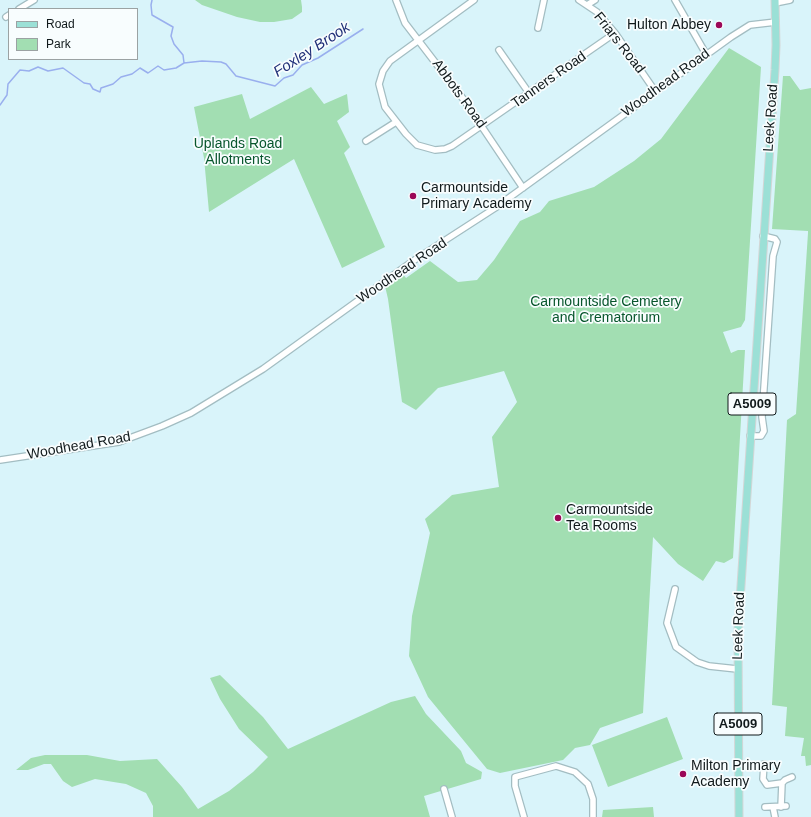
<!DOCTYPE html>
<html>
<head>
<meta charset="utf-8">
<style>
	body { margin:0 }
	#map { position:relative; width:811px; height:817px; overflow:hidden; background:#d9f4fa; font-family:Helvetica,sans-serif }
	canvas { display:block }
	.legend { position:absolute; left:8px; top:8px; width:130px; height:52px; box-sizing:border-box; background:#f8fdfe; border:1px solid #9ba2a3; margin:0; padding:5px 7px; list-style:none; font-size:12px; color:#10191b }
	.legend li { display:flex; align-items:center; gap:8px; height:20px }
	.legend b { width:20px; border:1px solid #9ba2a3 }
</style>
</head>
<body>
<div id="map">
<canvas width="811" height="817"></canvas>
<ul class="legend">
<li><b style="height:5px;background:#9be0d6"></b>Road</li>
<li><b style="height:11px;background:#a2deb2"></b>Park</li>
</ul>
</div>
<script>
const g = document.querySelector('canvas').getContext('2d');
g.lineJoin = 'round';
function paint(path, color) { g.fillStyle = color; g.fill(path, 'evenodd'); }
const toPath = rows => new Path2D(rows.map(r => 'M' + r).join(''));
function stroke(path, color, width, dash) { g.strokeStyle = color; g.lineWidth = width; g.lineCap = dash ? 'butt' : 'round'; g.setLineDash(dash || []); g.stroke(path); }
function drawText(font, color, halo, rows, align = 'center') {
  g.font = font + ' Helvetica,sans-serif'; g.lineWidth = 3.5; g.setLineDash([]); g.textBaseline = 'middle'; g.strokeStyle = halo; g.fillStyle = color; for (const [text, x, y, turn = 0] of rows) {
    g.save(); g.translate(x, y); g.rotate((+turn || 0) * Math.PI / 180); g.textAlign = isNaN(turn) ? turn : align; if (halo) g.strokeText(text, 0, 0); g.fillText(text, 0, 0); g.restore();
  }
}
paint(toPath([
	[195,0,301,0,302,7,302,12,292,19,274,22,260,22,237,17,202,5],
	[729,48,761,67,745,320,741,327,723,332,731,353,738,350,745,350,733,558,724,563,716,561,703,581,678,564,653,537,643,713,600,728,590,745,575,748,563,760,500,773,487,769,428,697,409,656,412,616,430,533,425,519,452,495,499,487,492,437,517,402,504,371,438,388,416,410,402,402,388,299,385,286,401,272,406,278,430,261,458,282,477,280,494,260,520,221,540,212,549,201,594,187,634,161,661,139],
	[783,76,790,76,800,90,811,88,811,765,806,766,805,756,801,756,804,738,785,736,787,707,772,705,787,420,796,414,808,233,808,231,772,229],
	[311,87,324,104,347,94,349,112,337,121,350,147,344,153,385,247,342,268,294,159,209,212,204,158,194,107,242,94,250,119],
	[220,675,263,717,288,749,391,702,415,696,426,714,461,751,466,763,482,772,481,779,424,796,430,817,153,817,153,806,146,793,126,784,95,779,72,787,63,781,51,764,44,764,28,770,16,770,31,758,45,755,87,755,120,761,157,759,182,787,198,809,229,791,253,772,268,757,239,729,220,699,210,678],
	[667,717,683,759,608,787,592,745],
	[653,807,654,817,602,817,603,810]
]), '#a2deb2');
stroke(toPath([
	[152,0,151,5,152,15,173,27,171,36,174,44,183,55,184,63],
	[0,105,7,95,8,84,20,70,29,71,38,67,48,71,63,68,84,83,90,84,93,89,100,92,101,88,113,84,121,77,132,74,140,68,148,73,158,66,164,70,176,68,184,63,202,61,221,62,226,64,236,76,275,86,284,78,293,75,302,65,318,58,363,29]
]), '#99afee', 1.5);
const minor = toPath([
	[396,0,405,23,464,100,523,188],
	[474,0,390,61,383,71,379,84,385,107,406,134,417,145,435,150,445,149,452,146,615,33],
	[579,0,597,12,615,33,655,91],
	[675,0,706,54],
	[775,3,790,0],
	[587,5,595,0],
	[19,9,34,0],
	[6,17,9,15],
	[538,28,544,0],
	[499,50,529,93],
	[366,141,396,122],
	[750,436,761,436,764,431,762,417,773,256,777,242,775,239,763,236],
	[0,460,119,442,162,426,191,413,263,369,413,261,495,208,731,37,750,25,776,22],
	[675,589,667,623,676,647,697,662,709,666,737,669],
	[764,764,763,779,767,785,782,783],
	[444,789,452,817],
	[765,807,786,806],
	[773,807,775,817],
	[781,807,782,783,785,780,792,777],
	[524,817,515,786,515,777,556,766,575,772,588,784,593,799,593,817]
]);
const major = toPath([
	[739,817,738,631,775,70,776,45,775,0]
]);
stroke(minor, '#a3bdc2', 8);
stroke(major, '#d4d6d6', 9);
stroke(minor, '#fff', 5.5);
stroke(major, '#9be0d6', 7);
for (const [x, y, r, color] of [
	[719,25,4,"#9b0757"],
	[413,196,4,"#9b0757"],
	[558,518,4,"#9b0757"],
	[683,774,4,"#9b0757"]
]) { const dot = new Path2D(); dot.arc(x, y, r, 0, 2 * Math.PI); g.fillStyle = color; g.fill(dot); stroke(dot, '#f8fdfe', 1.5); }
for (const [x, y, w] of [
	[752,404,48],
	[738,724,48]
]) { const box = new Path2D(); box.roundRect(x - w / 2, y - 11, w, 22, 3); g.fillStyle = '#f8fdfe'; g.fill(box); stroke(box, '#10191b', 1); }
drawText('bold 13px', '#10191b', null, [
	["A5009",752,404],
	["A5009",738,724]
]);
drawText('14px', '#10191b', '#f8fdfe', [
	["Hulton Abbey",711,25,"right"],
	["Carmountside",421,188],
	["Primary Academy",421,204],
	["Carmountside",566,510],
	["Tea Rooms",566,526],
	["Milton Primary",691,766],
	["Academy",691,782]
], 'left');
drawText('14px', '#10191b', '#f8fdfe', [
	["Friars Road",619,43,52],
	["Tanners Road",549,80,-35],
	["Woodhead Road",666,83,-36],
	["Abbots Road",459,94,54],
	["Leek Road",771,118,-86],
	["Woodhead Road",402,271,-34],
	["Woodhead Road",79,446,-10],
	["Leek Road",739,626,-88]
]);
drawText('14px', '#07562c', '#f8fdfe', [
	["Uplands Road",238,144],
	["Allotments",238,160],
	["Carmountside Cemetery",606,302],
	["and Crematorium",606,318]
]);
drawText('italic 15px', '#223179', '#f8fdfe', [
	["Foxley Brook",312,50,-33]
]);
</script>
</body>
</html>
